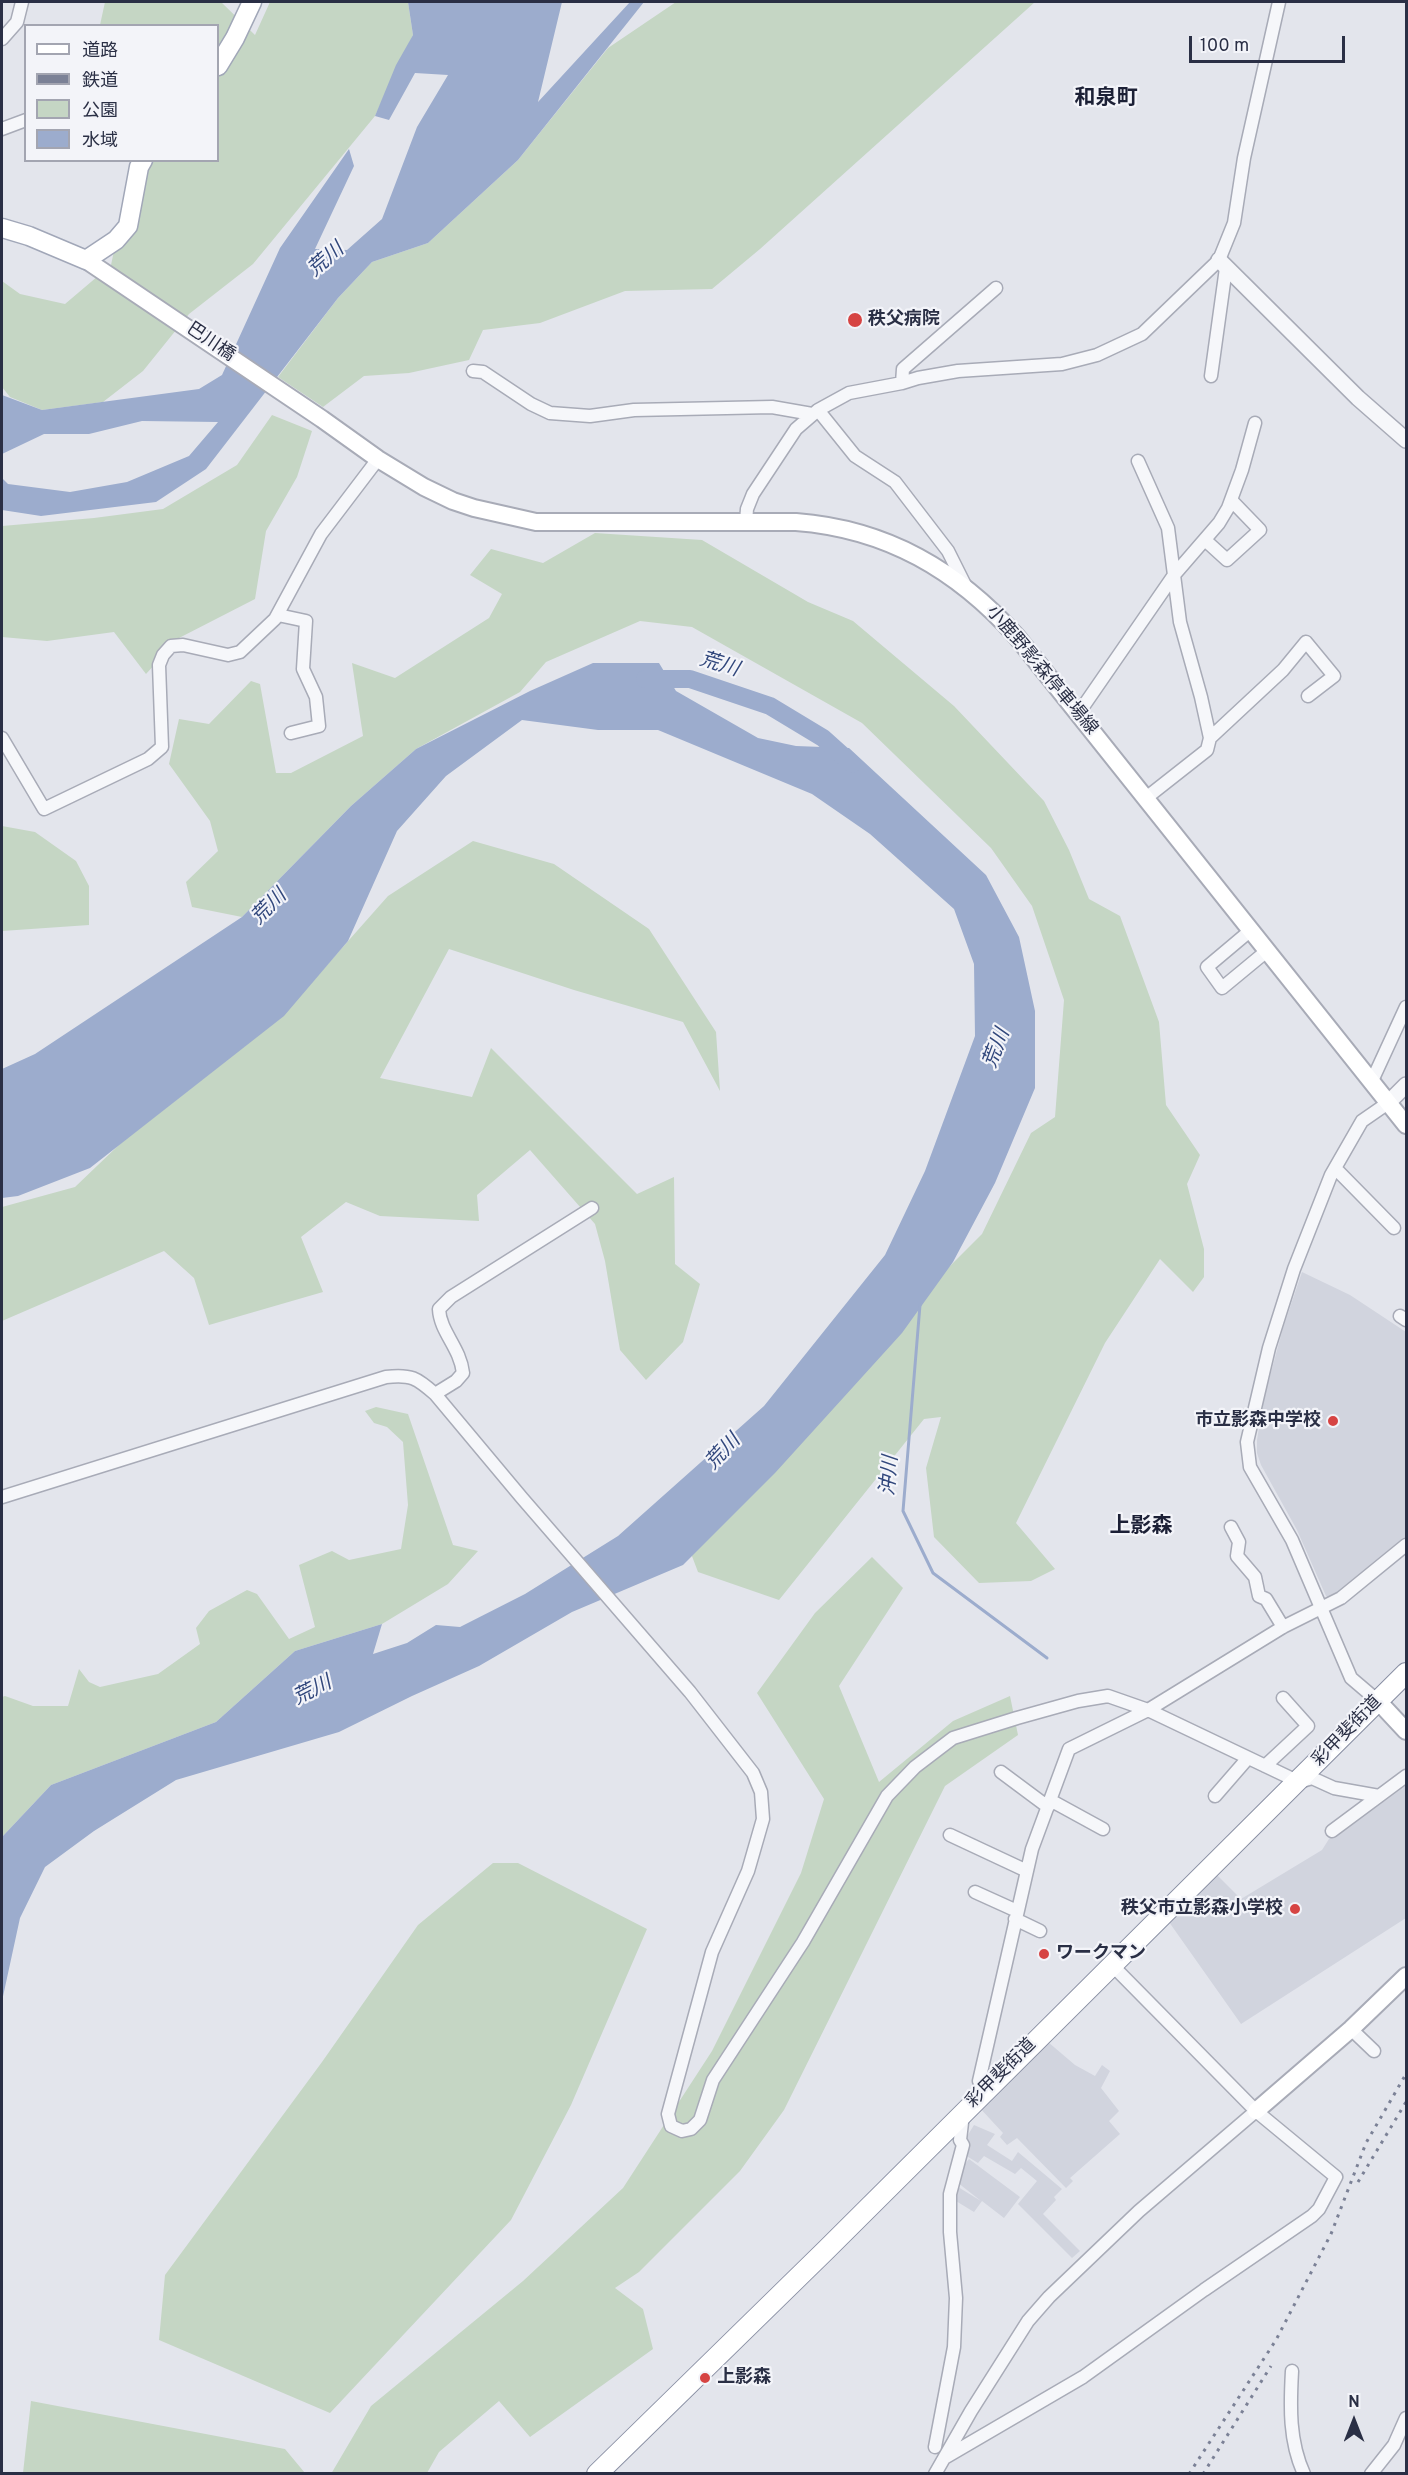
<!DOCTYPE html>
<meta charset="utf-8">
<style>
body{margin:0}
#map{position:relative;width:1408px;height:2475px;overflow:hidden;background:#e3e5ec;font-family:Overpass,"Noto Sans JP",sans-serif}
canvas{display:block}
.frame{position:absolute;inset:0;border:3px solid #2a2f45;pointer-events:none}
.legend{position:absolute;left:24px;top:24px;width:195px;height:138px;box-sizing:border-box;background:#f3f4f9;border:2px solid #a3a5b1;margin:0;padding:8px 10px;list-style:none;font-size:18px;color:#2a2f45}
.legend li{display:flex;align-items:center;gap:12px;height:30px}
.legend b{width:30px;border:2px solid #a3a5b1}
.north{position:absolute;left:1324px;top:2391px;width:60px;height:60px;-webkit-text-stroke:4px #f3f4f9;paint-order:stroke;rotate:0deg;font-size:16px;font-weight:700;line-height:24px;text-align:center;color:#2a2f45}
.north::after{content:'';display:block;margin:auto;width:21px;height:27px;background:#2a2f45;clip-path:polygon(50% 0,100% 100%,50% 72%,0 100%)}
.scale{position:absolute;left:1189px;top:36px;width:156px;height:27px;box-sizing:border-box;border:3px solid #2a2f45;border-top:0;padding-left:8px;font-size:18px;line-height:21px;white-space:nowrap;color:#2a2f45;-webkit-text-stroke:4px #f3f4f9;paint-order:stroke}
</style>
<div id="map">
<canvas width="1408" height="2475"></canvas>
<div class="frame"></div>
<ul class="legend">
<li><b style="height:8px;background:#fff"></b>道路</li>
<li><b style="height:8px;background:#7b8196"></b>鉄道</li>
<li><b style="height:16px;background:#c5d6c4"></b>公園</li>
<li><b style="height:16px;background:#9caccd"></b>水域</li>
</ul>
<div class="north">N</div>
<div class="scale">100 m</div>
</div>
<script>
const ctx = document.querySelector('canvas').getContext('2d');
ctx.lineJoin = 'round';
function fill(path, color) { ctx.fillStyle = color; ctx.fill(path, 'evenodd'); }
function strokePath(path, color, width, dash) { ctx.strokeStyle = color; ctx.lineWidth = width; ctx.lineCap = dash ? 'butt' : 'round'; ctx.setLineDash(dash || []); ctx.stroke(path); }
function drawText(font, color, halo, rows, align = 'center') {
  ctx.font = font + ' Overpass,"Noto Sans JP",sans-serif'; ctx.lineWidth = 4.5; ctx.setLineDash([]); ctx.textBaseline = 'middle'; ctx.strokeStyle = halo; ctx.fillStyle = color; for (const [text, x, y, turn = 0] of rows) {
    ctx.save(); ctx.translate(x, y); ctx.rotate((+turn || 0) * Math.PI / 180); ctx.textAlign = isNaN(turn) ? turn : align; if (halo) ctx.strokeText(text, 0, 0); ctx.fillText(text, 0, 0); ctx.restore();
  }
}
fill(new Path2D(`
 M1302,1272L1350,1295L1406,1332V1539L1349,1590L1331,1599L1326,1596L1297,1530L1261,1465L1257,1453V1440L1263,1402L1283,1328Z
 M1406,1779V1918L1241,2024L1169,1922L1217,1875L1241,1899L1322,1850L1334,1831Z
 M1048,2042L1075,2065L1095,2076L1102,2065L1110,2071L1101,2088L1119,2111L1109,2121L1120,2134L1070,2178L1073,2181L1066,2188L1017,2138L1007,2145L1000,2137L1003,2133L978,2106Z
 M974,2125L995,2134L987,2145L1012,2161L1018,2152L1062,2189L1054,2197L1056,2200L1043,2214L1080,2251L1072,2258L1018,2204L1037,2181L1021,2168L1015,2174L984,2156L978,2163L965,2155L970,2147L963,2143Z
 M969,2159L1020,2197L1004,2218L982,2201L974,2212L951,2198L958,2187L981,2201L953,2179Z`), '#d1d4de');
fill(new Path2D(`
 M105,2H221L255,35L270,2H408L413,35L375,116L253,264L189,314L143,371L103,402L42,410L10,397L2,387V281L20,294L65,304L111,265L133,161L218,160V26L100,25Z
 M676,2H1035L760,249L712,289L625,291L540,323L483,330L469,360L409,373L364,376L323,407L278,377L338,298L372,262L428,243L518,160L608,48Z
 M272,415L312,431L297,477L266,531L255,599L179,638L146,674L114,632L47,641L2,637V526L94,518L163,509L237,465Z
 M595,533L702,540L808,602L853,621L954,706L1044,801L1069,850L1089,899L1120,916L1159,1022L1166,1105L1200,1155L1187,1184L1204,1249V1277L1193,1292L1160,1259L1105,1343L1016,1523L1055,1569L1031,1581L979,1583L934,1537L926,1468L941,1417L924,1419L779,1600L698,1572L687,1543L838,1378L982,1234L1031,1133L1055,1117L1064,1000L1032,906L991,848L862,723L692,627L640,621L546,662L520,692L416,749L351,806L242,917L192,907L186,882L218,851L210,821L169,764L179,719L209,724L251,681L260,684L276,773H291L363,736L352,663L395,678L489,618L502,594L470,575L491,549L543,563Z
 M2,826L35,832L76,861L89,886V925L2,931Z
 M473,841L554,864L649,929L716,1032L720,1091L683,1022L574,990L449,949L380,1078L472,1097L491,1048L637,1194L674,1177L675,1264L700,1284L683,1342L646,1380L620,1350L605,1261L595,1224L530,1150L477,1195L479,1221L380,1216L346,1202L301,1237L323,1292L209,1325L194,1278L164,1251L2,1321V1207L75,1187L122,1142L280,1018L388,896Z
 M376,1407L408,1414L453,1545L478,1551L448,1584L382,1624L295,1651L216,1722L51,1785L2,1837V1697L5,1696L33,1706H68L79,1669L89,1682L100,1687L158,1674L200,1644L196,1628L209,1611L247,1590L257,1594L289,1639L315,1627L299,1565L332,1551L349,1560L401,1549L408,1505L403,1442L387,1427L374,1423L365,1411Z
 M872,1557L903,1588L839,1686L879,1782L953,1721L1010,1696L1018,1735L945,1786L784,2110L740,2171L639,2272L615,2288L643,2309L653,2349L530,2437L499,2401L439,2452L427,2473L331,2474L371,2406L523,2281L623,2188L712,2051L801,1873L824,1799L757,1693L815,1613Z
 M493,1863H518L647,1929L571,2105L511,2220L330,2413L159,2340L165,2275L322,2062L418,1925Z
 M31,2401L285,2449L305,2473H23Z`), '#c5d6c4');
fill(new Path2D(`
 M408,2H562L538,102L630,2H644L518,160L428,243L372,262L338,298L206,469L156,502L41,516L2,510V478L8,484L70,492L127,482L189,456L218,422L142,421L89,434H44L2,454V395L42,410L199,389L222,375L280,248L349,149L354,166L315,249L347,250L382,219L417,127L448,75L415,73L389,120L375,116L396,65L413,35Z
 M593,663H659L676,691L758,738L796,746L849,748L986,875L1019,937L1035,1011V1088L995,1183L953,1262L902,1333L775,1473L683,1565L572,1612L479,1666L412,1696L339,1732L176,1780L94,1831L45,1867L20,1918L2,2001V1837L51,1785L216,1722L295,1651L382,1624L373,1654L407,1643L436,1625L460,1627L525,1594L618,1536L764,1406L885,1255L925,1171L975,1036L974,964L954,909L870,834L812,794L658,730H598L522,720L446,776L397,831L348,941L284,1016L90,1168L18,1196L2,1198V1069L35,1054L242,917L351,806L416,749L530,691Z`), '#9caccd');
strokePath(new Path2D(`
 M920,1305L903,1511L933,1573L1047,1658`), '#9caccd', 3);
strokePath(new Path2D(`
 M645,679H690L770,706L823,738L852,764`), '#9caccd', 18);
const minor = new Path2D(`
 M2,39L17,22L22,2
 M2,129L26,120
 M473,371L483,372L531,404L550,413L590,416L634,410L772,407L812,414
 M1211,376L1226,268
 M902,383L903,369L996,288
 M818,410L855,456L895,482L948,551L966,587
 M1138,461L1168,528L1180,622L1201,697L1210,738L1207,750L1146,798
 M746,522L747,509L753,494L796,429L818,410L849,393L902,383L918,378L958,371L1062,364L1097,355L1142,334L1219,260L1234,223L1244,158L1279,2
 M1205,540L1227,560L1260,530L1231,500
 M278,615L306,621L303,669L316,697L319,726L291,733
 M1078,714L1174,575L1219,523L1228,508L1242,470L1255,423
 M2,738L44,809L148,759L162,747L159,665L163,655L171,646L183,645L228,655L240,652L275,619L321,534L378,459
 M1210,738L1283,670L1306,642L1334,676L1308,696
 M1251,930L1207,967L1222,988L1268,950
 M1371,1083L1406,1007
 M1335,1168L1394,1228
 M1400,1316L1406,1320
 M435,1394L456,1381L463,1373C460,1347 440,1332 439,1309L451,1297L592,1208
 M2,1497L386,1377C411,1374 417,1378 435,1394L522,1498L690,1692L753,1773L761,1792L763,1819L748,1871L712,1952L668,2114L671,2126L682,2131L691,2129L700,2120L713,2080L803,1942L887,1796L915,1767L953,1738L1017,1718L1078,1701L1108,1696L1148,1710L1299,1782L1312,1778L1334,1788L1379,1796
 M1231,1527L1239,1542L1237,1556L1255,1577L1259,1596L1266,1599L1283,1627
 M1378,1701L1351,1678L1292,1540L1250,1467L1247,1442L1269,1348L1294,1269L1331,1175L1362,1121L1388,1103
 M1265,1766L1308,1726L1283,1698
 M1001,1772L1048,1807
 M1215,1796L1248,1758
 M1050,1800L1103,1829
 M1332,1831L1406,1776
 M950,1835L1027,1871
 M975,1892L1017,1911
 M1015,1919L1040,1931
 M1351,2029L1374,2051
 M985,2091L979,2081L1032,1849L1069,1749L1148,1710L1283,1627L1341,1598L1406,1545
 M1292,2371C1290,2407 1289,2441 1304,2474
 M935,2447L954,2347L956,2298L950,2232V2194L963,2145L960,2140L963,2114
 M946,2457L1083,2377L1204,2290L1312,2216L1319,2209L1336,2177L1256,2111L1112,1965
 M935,2474L971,2411L1028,2321L1049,2297L1139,2211L1256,2111
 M1371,2474L1394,2445L1406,2418`);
const tertiary = new Path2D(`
 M1219,260L1358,398L1406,440
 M1388,1103L1406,1085`);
const secondary = new Path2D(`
 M86,260L322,419L378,459L424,487L453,501L474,508L536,522H796C887,529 957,570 1017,637L1406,1125
 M1378,1701L1406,1731
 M1256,2111L1351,2029L1406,1976`);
const primary = new Path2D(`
 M218,66L235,38L252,2
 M2,228L29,236L86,260L116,240L128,226L139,167L143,160`);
const trunk = new Path2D(`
 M597,2474L826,2250L1406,1673`);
strokePath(minor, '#a8abb7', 15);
strokePath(tertiary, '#a8abb7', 18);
strokePath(secondary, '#a8abb7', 20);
strokePath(primary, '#a1a7b8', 21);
strokePath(trunk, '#898fa3', 22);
strokePath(minor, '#f6f7fa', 12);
strokePath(tertiary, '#f6f7fa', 15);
strokePath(secondary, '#fff', 16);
strokePath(primary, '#fff', 18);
strokePath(trunk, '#fff', 20);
strokePath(new Path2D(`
 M1358,2182L1406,2102
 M1189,2474L1276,2340L1331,2234L1366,2143L1406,2074
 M1203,2474L1271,2366`), '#7b8196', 3, [3, 6]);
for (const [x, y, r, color] of [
 [855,320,8,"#d64443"],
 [1333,1421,6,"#d64443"],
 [1295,1909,6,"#d64443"],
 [1044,1954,6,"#d64443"],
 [705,2378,6,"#d64443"]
]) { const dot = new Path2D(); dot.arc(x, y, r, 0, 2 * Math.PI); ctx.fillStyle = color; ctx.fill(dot); strokePath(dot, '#f3f4f9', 2); }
drawText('bold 18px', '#2a2f45', '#f3f4f9', [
 ["秩父病院",868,320],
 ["市立影森中学校",1321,1421,"right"],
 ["秩父市立影森小学校",1283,1909,"right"],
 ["ワークマン",1056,1954],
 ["上影森",717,2378]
], 'left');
drawText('18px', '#2a2f45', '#f3f4f9', [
 ["巴川橋",210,343,34],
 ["小鹿野影森停車場線",1041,671,50],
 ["彩甲斐街道",1348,1732,-46],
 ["彩甲斐街道",1002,2074,-45]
]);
drawText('italic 20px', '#31477c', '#f3f4f9', [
 ["荒川",327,261,-41],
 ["荒川",719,666,17],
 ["荒川",270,908,-45],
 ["荒川",998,1049,-69],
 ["荒川",724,1453,-47],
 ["沖川",891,1476,-85],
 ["荒川",313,1692,-27]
]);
drawText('bold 21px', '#1c2036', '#f3f4f9', [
 ["和泉町",1106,100],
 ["上影森",1141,1528]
]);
</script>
